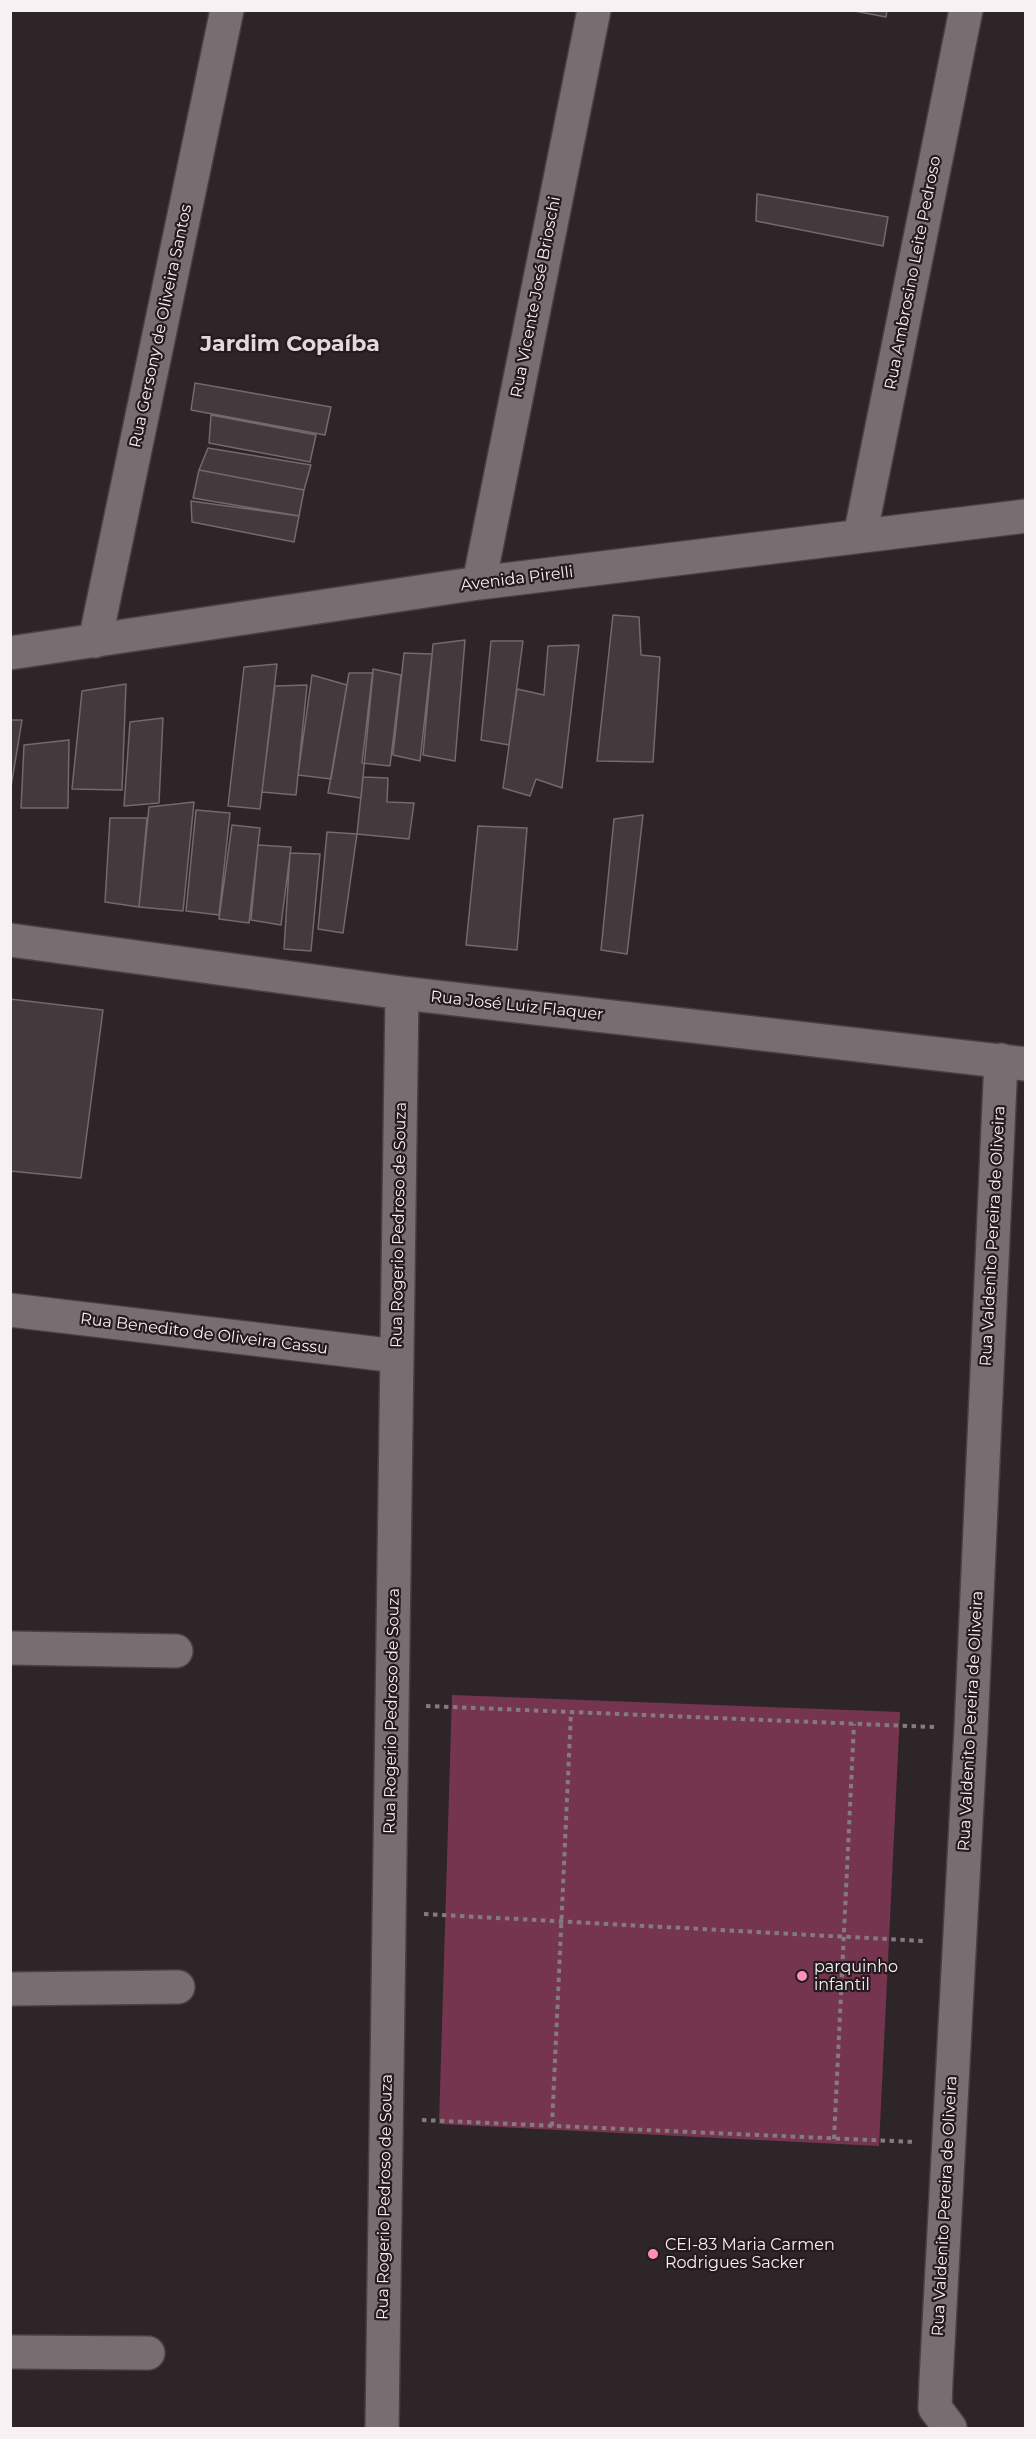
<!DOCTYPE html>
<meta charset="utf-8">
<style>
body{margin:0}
#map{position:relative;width:1036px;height:2439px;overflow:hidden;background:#2e2528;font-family:Montserrat,sans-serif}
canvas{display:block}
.frame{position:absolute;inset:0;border:12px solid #f8f1f3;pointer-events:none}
</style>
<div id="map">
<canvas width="1036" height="2439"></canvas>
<div class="frame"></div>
</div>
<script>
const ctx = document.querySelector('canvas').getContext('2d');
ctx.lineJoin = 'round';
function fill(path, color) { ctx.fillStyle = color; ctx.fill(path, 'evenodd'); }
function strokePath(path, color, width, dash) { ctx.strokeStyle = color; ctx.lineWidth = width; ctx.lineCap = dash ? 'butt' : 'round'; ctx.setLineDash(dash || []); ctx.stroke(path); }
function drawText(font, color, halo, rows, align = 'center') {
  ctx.font = font + ' Montserrat,sans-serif'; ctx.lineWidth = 4.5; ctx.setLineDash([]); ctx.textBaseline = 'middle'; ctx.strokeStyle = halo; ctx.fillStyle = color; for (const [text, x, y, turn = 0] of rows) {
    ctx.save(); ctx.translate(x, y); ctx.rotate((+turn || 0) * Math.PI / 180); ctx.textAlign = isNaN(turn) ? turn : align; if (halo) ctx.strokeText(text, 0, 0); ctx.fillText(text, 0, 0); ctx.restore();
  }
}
fill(new Path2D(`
 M452,1695L900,1712L879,2146L439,2124Z`), '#75354f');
const building = new Path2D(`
 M849,10H887L886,17Z
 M757,194L888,217L883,246L756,221Z
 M195,383L331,407L325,435L191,410Z
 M211,415L316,435L310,462L209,443Z
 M208,448L311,465L304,490L199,470Z
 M199,470L304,490L299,516L193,498Z
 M191,501L299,516L294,542L192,522Z
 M613,615L639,617L641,655L660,657L653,762L597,761Z
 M465,640L455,761L423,755L433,644Z
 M491,641H523L509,745L481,740Z
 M579,645L562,788L536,779L530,796L503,788L517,689L544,695L548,646Z
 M404,653L432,654L420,761L393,755Z
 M277,664L260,809L228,806L244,667Z
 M373,669L401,675L390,766L362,763Z
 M349,673H373L361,798L328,793Z
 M312,675L347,685L331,779L298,775Z
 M126,684L122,790L72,789L82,691Z
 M307,685L296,795L262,792L275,686Z
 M163,718L159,803L124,806L130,722Z
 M10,720H22L11,787H10Z
 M69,740L68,808H21L24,745Z
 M363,777L388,778L387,802L414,803L409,839L357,834Z
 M194,802L183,911L139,907L149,807Z
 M196,810L230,813L219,915L186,911Z
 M643,815L627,954L601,950L614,819Z
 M110,818H147L139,907L105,902Z
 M232,825L260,828L249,923L219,919Z
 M478,826L527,828L517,950L466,945Z
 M327,832L357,834L343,933L318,929Z
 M258,845L291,847L281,925L251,920Z
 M290,853L320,854L311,951L284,949Z
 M10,999L103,1010L81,1178L10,1171Z`);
fill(building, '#433a3d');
strokePath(building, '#74696c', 1.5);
const street = new Path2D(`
 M860,536L966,10
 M479,583L594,10
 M95,641L227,10
 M10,653L479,583L1026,516
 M10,940L402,993L1026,1064
 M10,1310L397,1356
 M10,1648L176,1651
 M10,1989L178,1987
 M10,2352L148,2353
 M382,2428L402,993
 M950,2428L935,2408L936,2381L971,1729L1001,1060`);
strokePath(street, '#484043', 36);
strokePath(new Path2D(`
 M426,1706L934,1727
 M424,1914L923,1941
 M422,2120L915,2142
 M552,2126L571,1712
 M834,2139L854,1724`), '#837b7d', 4, [4.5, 4.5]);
strokePath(street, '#786d71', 33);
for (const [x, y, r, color] of [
 [802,1976,6,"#ff8eba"],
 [653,2254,6,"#ff8eba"]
]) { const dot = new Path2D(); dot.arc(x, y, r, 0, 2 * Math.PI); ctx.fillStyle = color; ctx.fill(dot); strokePath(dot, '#241b1e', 2); }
drawText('16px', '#f8f1f3', '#241b1e', [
 ["Rua Ambrosino Leite Pedroso",913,273,-79],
 ["Rua Vicente José Brioschi",536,297,-79],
 ["Rua Gersony de Oliveira Santos",161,326,-78],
 ["Avenida Pirelli",517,579,-7],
 ["Rua José Luiz Flaquer",517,1006,6],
 ["Rua Rogerio Pedroso de Souza",399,1225,-89],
 ["Rua Valdenito Pereira de Oliveira",993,1236,-87],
 ["Rua Benedito de Oliveira Cassu",204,1334,7],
 ["Rua Rogerio Pedroso de Souza",392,1711,-89],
 ["Rua Valdenito Pereira de Oliveira",971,1721,-87],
 ["Rua Rogerio Pedroso de Souza",385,2197,-89],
 ["Rua Valdenito Pereira de Oliveira",945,2206,-87]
]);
drawText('16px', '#f8f1f3', '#241b1e', [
 ["parquinho",814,1967],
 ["infantil",814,1985],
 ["CEI-83 Maria Carmen",665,2245],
 ["Rodrigues Sacker",665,2263]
], 'left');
drawText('bold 22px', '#e4d8dc', '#241b1e', [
 ["Jardim Copaíba",290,345]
]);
</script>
